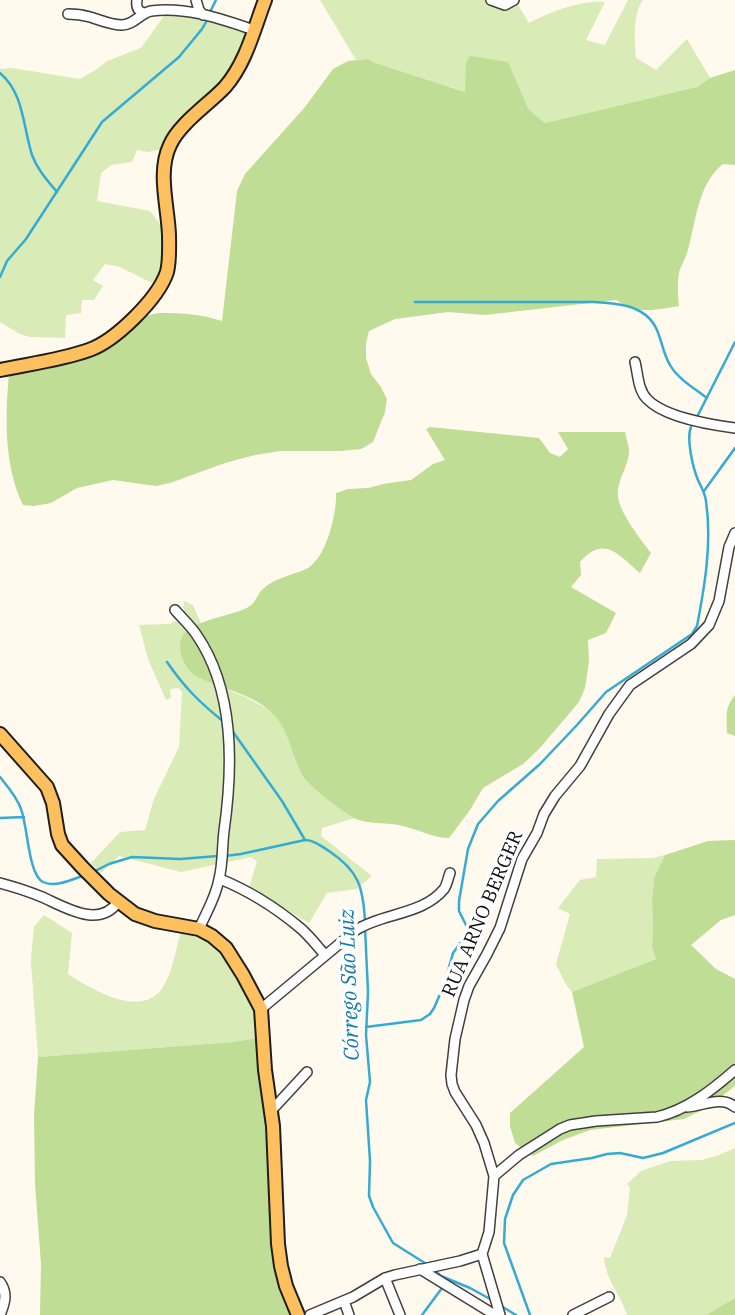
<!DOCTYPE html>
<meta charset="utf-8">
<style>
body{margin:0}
canvas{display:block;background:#fff9ee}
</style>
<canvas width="735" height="1315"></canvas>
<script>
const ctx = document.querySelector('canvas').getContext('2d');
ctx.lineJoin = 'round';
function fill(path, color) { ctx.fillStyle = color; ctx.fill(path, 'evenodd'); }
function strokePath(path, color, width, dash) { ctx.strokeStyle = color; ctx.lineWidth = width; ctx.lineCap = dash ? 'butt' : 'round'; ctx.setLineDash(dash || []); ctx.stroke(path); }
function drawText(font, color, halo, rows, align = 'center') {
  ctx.font = font + ' "IBM Plex Serif",serif'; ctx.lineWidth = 7; ctx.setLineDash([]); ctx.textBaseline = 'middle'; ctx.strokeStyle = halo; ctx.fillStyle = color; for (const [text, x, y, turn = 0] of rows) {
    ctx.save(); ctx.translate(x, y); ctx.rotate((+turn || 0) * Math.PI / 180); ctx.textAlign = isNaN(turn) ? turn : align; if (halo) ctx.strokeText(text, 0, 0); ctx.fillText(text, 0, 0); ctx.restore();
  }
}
fill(new Path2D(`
 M320,0H515L529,23C551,12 580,0 605,2L586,40L605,45L628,0H643C632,15 635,40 636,58L656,70L687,39L710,78L697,87L545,123L529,110L508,62L466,63V92L373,62L368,59L356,60Z
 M166,13L201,16L247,30L243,45L230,73L163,149L147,152L137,150L132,162L111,165L101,173L97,201L150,211L163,228L164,260L160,274L152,283L120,267L105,264L93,280L103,286L94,300H82L81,313L66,315L65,338L30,337L20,334L0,322V69L12,68L80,79L97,69L107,61L141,48Z
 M184,601L193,605L201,624L189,629L194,675C222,687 250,697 275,714L343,811L354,818L322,828L321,836L372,876L356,889L327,893L309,923L249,888L257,861L251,857L181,872L119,856L101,873L91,863L120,832L145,830L154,799L179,747L182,692L179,688L170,689L171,698L166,700L148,659L139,625L169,624L183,618Z
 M665,855L654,878L652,901L653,930L652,947L656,959L572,992L565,983L556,964L570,914L558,908L580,880L596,877L597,859L653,858Z
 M44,915L72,933L68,974C91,989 139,1018 161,990C173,974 177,943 183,923L220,944L255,1006L258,1038L233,1042L38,1057L31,963L32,946L34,927Z
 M735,1148V1298L706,1315H627C621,1295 605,1279 604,1257L610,1258L627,1215L630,1187L627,1184L628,1183L641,1171L670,1161L702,1160L719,1155Z`), '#d9ebb6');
fill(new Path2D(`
 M470,56L508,62L529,110L545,123L697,87L710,78L735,70V165L723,164C697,184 696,224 687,253C685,260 680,267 679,273C677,284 678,296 679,306C652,310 641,315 616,300L485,315L448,312L395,319L369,331L366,343V358L371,374L381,387L387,399L385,412L373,442L361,449L340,451H280L255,455L225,463L170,483L156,486L113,480L77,488L51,503L34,506L23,505C4,466 5,416 9,374L100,350L138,317C146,318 152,313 160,313C182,313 201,314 222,321L237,191L245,174L305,107L333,69L348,61L368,59L373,62L465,92L466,63Z
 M430,427L539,438L550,453L560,457L568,449L558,432H625C626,438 628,443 629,449C630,465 616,480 618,497C620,513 641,540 651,553L640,573C619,555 604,534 580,562L581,575L571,587L616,613L606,633L588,640L589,661L585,688L579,702L539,749L523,764L483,788L470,810L449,838C434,838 419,830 403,826C388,822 371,825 356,819C346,815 308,785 303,776C292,757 289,729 273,714C258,698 232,691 212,683C206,680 198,678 193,674C184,666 178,652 181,640C187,619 234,617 250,606C256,602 258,593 263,589C274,578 293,575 306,569C326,560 337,513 336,493L348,489L368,488L383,484L411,480L433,464L445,460L426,429Z
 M735,695V736L727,733C727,715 724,709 735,695Z
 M735,840V915L721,920L691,945L716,969L735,979V1086L708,1107L684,1119L590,1130L563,1140L533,1156L515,1143L510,1126V1113L584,1047L572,992L656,959L652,947L653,930L652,901L654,878L665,855L708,841Z
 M258,1038L266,1108L276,1255L299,1315H40L41,1264L35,1184L34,1115L38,1057L233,1042Z
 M735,1298V1315H706Z`), '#bfdd94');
strokePath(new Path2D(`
 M211,10L216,0
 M0,73C24,93 23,127 32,155C37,169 47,180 57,192
 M0,277L7,261L26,239L102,122L179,57L202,29L206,22
 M415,302H593C615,303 644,304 656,328C662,340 663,354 670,365C678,379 694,388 707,398
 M698,415L735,342
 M704,491L735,448
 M167,662C185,688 199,702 224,722
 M231,729L282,801L305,840
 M0,777C8,787 17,797 21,809C28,827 28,874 43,882C55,888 73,879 85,875
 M0,818L24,817
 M225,856L241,854L305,840C314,840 321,846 329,851C359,871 363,887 365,921
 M91,873L109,864L132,857L180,859L218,856
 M365,928L368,992L366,1035L370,1082L366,1100L370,1161L369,1196L373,1207L393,1243L428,1265
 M366,1027L421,1020L430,1014L434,1008L444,985L453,953L467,934V927L459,911V901L468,849L478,824L498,801L540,764L577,725L606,692L692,634L697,626C705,585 712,542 706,501C705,493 701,487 698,480C693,468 686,439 691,427
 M433,1269L441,1276L470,1288L492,1300
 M501,1306L516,1315
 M422,1315L442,1288
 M530,1315L504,1243L505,1219L513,1195L523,1180L551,1164L592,1158L607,1154L620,1153L643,1158L663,1153L735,1123`), '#34abd3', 2.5);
const minor = new Path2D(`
 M137,0C136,7 137,11 144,13
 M196,0L199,10L203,15
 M491,0L505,5L514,0
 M68,14C75,14 83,15 90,17C100,20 111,25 122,25C134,25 140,13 151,11C186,6 221,19 254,30
 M635,362C638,374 638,390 647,399C664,417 711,425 735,428
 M175,610C182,618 190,625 196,634C235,690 233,767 224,831C222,847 223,864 219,879C216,897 206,913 199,929
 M220,879C247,890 276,908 299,927C309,935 317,946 325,955
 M0,883C15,887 28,891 42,897C65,907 99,929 118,902
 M261,1009L356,930C382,913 423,915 444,889C447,885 448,878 450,873
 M687,1107C703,1106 721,1095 735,1107
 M271,1111L307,1072
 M494,1176L519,1155L560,1129L570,1125L596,1121L657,1117C687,1110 712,1090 735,1070
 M482,1254L500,1315
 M420,1269L495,1315
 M385,1278L400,1315
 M0,1282C8,1293 5,1303 0,1315
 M344,1301L349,1315
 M310,1315L353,1297L385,1278L395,1275L460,1261L482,1254L489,1232L494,1176L484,1143L476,1125L455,1092L452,1084L451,1075L455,1039L464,1000L469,986L487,954L500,928L522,859L537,833L544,814L555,796L580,766L609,714L630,685L691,644L709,625L719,601L729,547L735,533
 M573,1315L609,1297`);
const major = new Path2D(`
 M0,370C29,364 61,360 89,350C115,341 158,299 167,272C170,260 169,247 169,235C168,206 157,172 170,145C179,124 209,104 225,87C246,63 254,29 265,0
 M0,734L47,787L53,803L58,834L62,845L83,868L109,894L135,914L155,921L199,929L212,936L226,948L243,975L261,1009L265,1070L273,1126L278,1244L281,1266L286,1286L298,1315`);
strokePath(minor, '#404040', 12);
strokePath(major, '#1e1e1e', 16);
strokePath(minor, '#fff', 9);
strokePath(major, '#fec05f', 12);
drawText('19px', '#0d0d0d', '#fff', [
 ["RUA ARNO BERGER",483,914,-67]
]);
drawText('italic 21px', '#117aa5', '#fff', [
 ["Córrego São Luiz",350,985,-92]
]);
</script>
